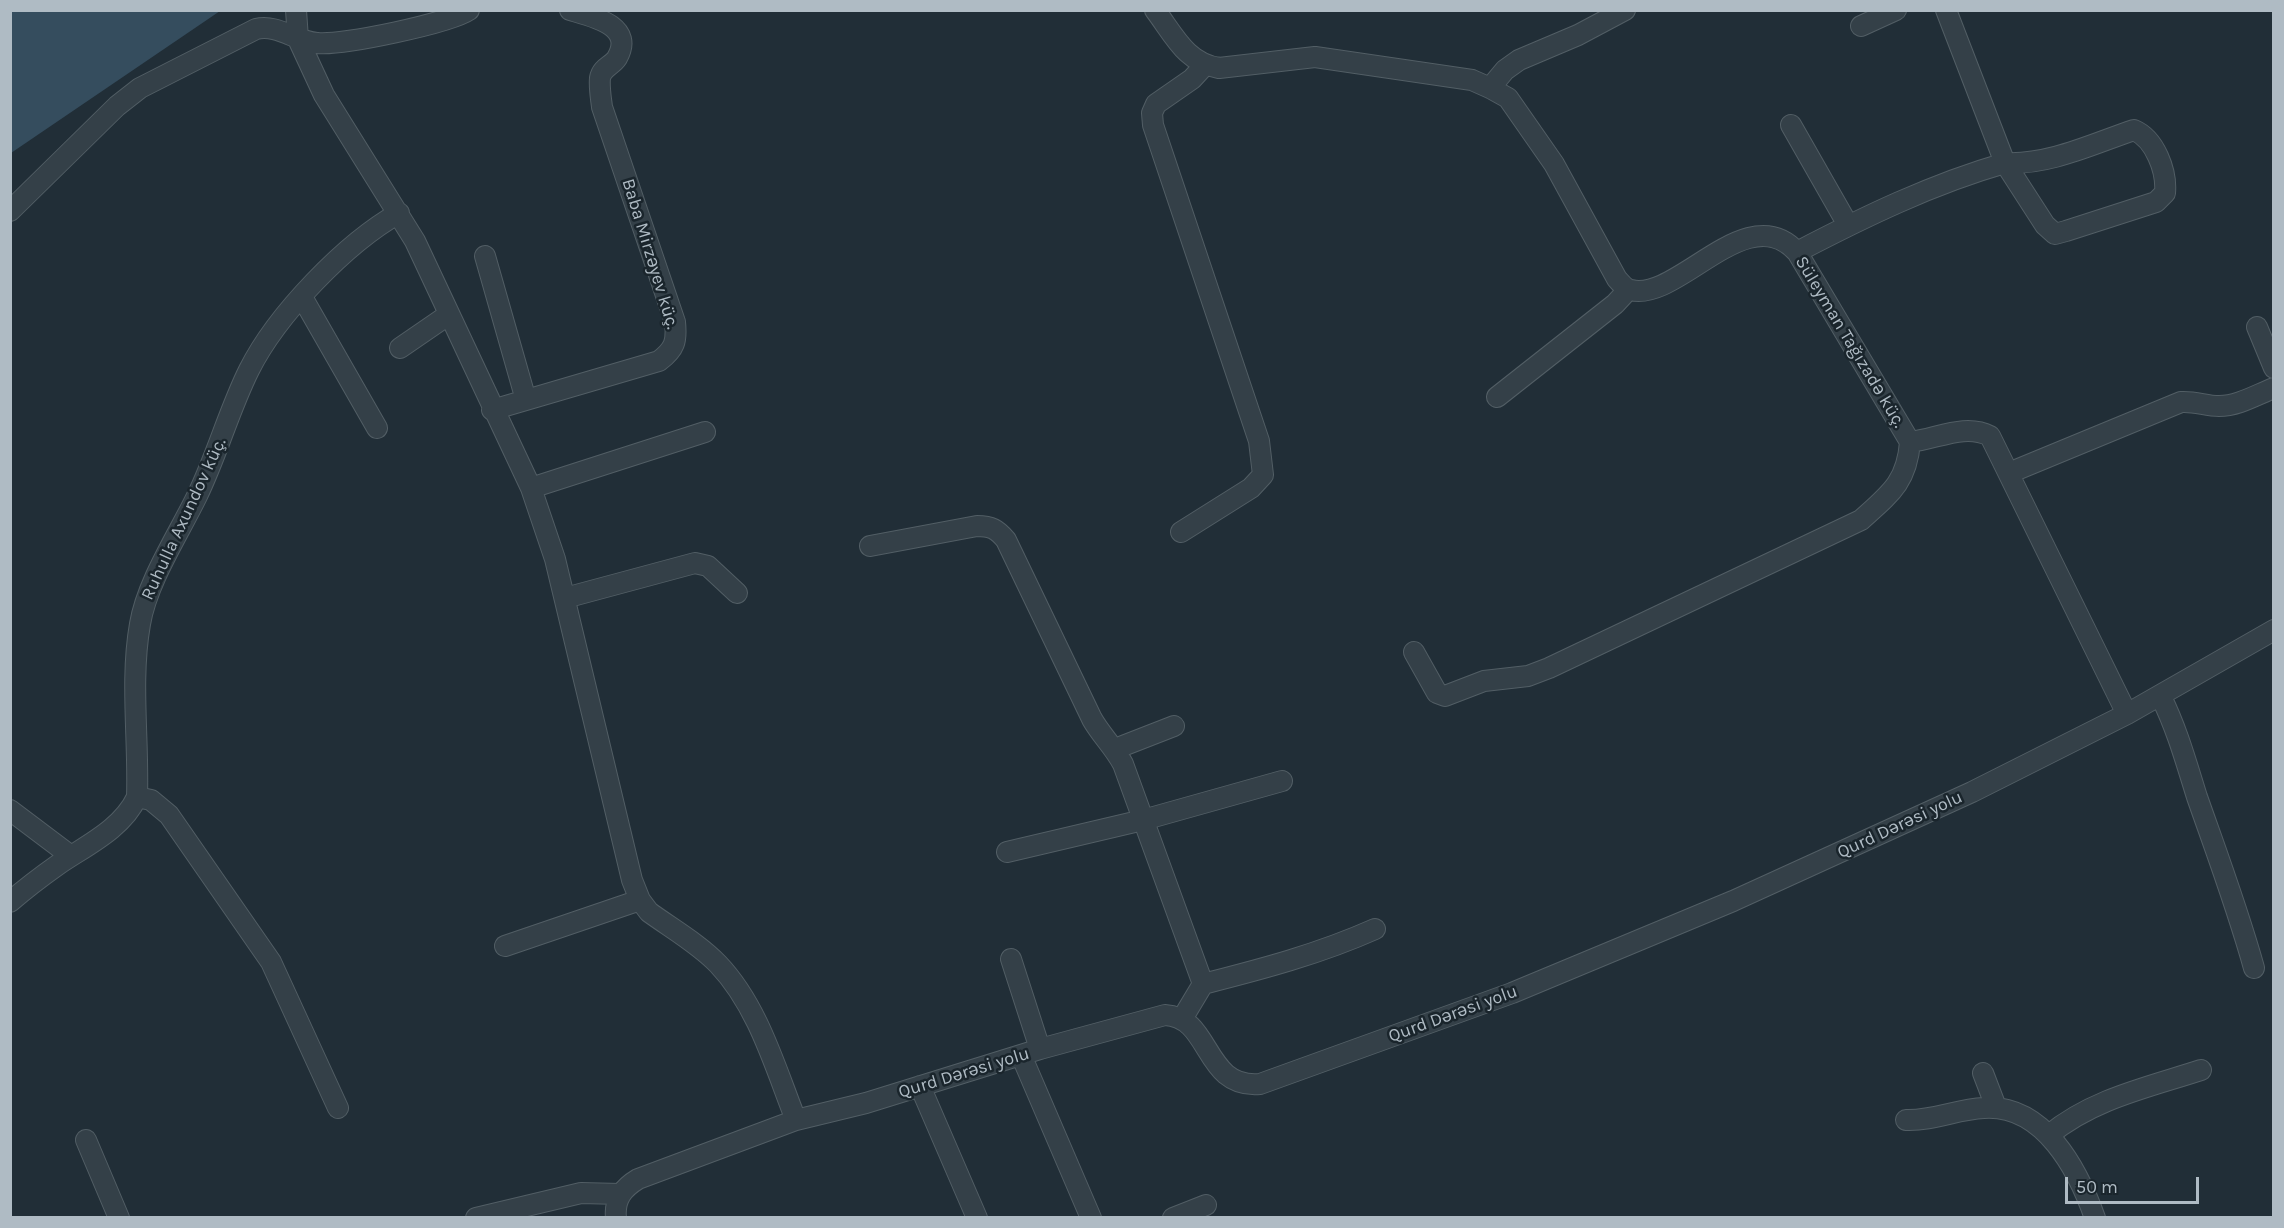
<!DOCTYPE html>
<meta charset="utf-8">
<style>
body{margin:0}
#map{position:relative;width:2284px;height:1228px;overflow:hidden;background:#212e37;font-family:Karla,sans-serif}
canvas{display:block}
.frame{position:absolute;inset:0;border:12px solid #afbbc4;pointer-events:none}
.scale{position:absolute;left:2065px;top:1177px;width:134px;height:27px;box-sizing:border-box;border:3px solid #afbbc4;border-top:0;padding-left:8px;font-size:18px;line-height:21px;white-space:nowrap;color:#afbbc4;-webkit-text-stroke:4px #1a252c;paint-order:stroke}
</style>
<div id="map">
<canvas width="2284" height="1228"></canvas>
<div class="frame"></div>
<div class="scale">50 m</div>
</div>
<script>
const ctx = document.querySelector('canvas').getContext('2d');
ctx.lineJoin = 'round';
function fill(path, color) { ctx.fillStyle = color; ctx.fill(path, 'evenodd'); }
function strokePath(path, color, width, dash) { ctx.strokeStyle = color; ctx.lineWidth = width; ctx.lineCap = dash ? 'butt' : 'round'; ctx.setLineDash(dash || []); ctx.stroke(path); }
function drawText(font, color, halo, rows, align = 'center') {
  ctx.font = font + ' Karla,sans-serif'; ctx.lineWidth = 5; ctx.setLineDash([]); ctx.textBaseline = 'middle'; ctx.strokeStyle = halo; ctx.fillStyle = color; for (const [text, x, y, turn = 0] of rows) {
    ctx.save(); ctx.translate(x, y); ctx.rotate((+turn || 0) * Math.PI / 180); ctx.textAlign = isNaN(turn) ? turn : align; if (halo) ctx.strokeText(text, 0, 0); ctx.fillText(text, 0, 0); ctx.restore();
  }
}
fill(new Path2D(`
 M11,10H220V11L11,153Z`), '#354d5e');
const street = new Path2D(`
 M296,10L298,39L324,95L415,241L531,488L555,559L632,880L640,900L649,912C671,928 699,944 718,964C758,1006 775,1067 796,1120
 M1155,10C1174,35 1186,63 1219,68L1315,57L1472,80L1490,88L1508,98L1554,164L1617,279C1621,283 1625,289 1631,290C1678,302 1747,197 1797,252L1910,442C1937,439 1965,423 1990,436L2127,714
 M1861,26L1896,10
 M1490,88L1505,70L1519,60L1578,35L1625,10
 M1791,125L1848,225
 M2134,130C2155,139 2167,171 2165,193L2156,202L2066,231L2055,234L2045,225L2005,163C2050,165 2092,144 2134,130Z
 M10,211L117,106L140,88L256,29C278,24 295,41 317,43C341,46 450,23 469,10
 M1797,252C1864,217 1932,184 2005,163L1946,10
 M485,256L526,400
 M302,297L377,428
 M2257,327L2274,368
 M400,348L448,315
 M1497,397L1615,304L1628,290
 M492,410L659,361C675,349 677,341 675,322L602,107C601,98 599,88 600,78C602,67 612,66 617,58C636,25 590,16 570,10
 M2009,473L2181,402C2195,401 2206,406 2219,406C2238,406 2256,395 2274,388
 M531,488L705,432
 M1181,532L1251,488L1263,475L1259,441L1153,125L1152,113L1156,104L1192,79L1204,66
 M870,546L977,526C991,526 997,529 1006,540L1092,719C1101,735 1114,747 1123,764L1203,984L1182,1019
 M565,598L695,563L708,566L737,593
 M1414,652L1437,693L1445,696L1484,681L1528,676L1549,668L1861,520C1890,494 1907,482 1910,442
 M2161,697C2177,729 2186,762 2197,797C2217,854 2238,910 2254,968
 M1115,749L1174,726
 M137,797L151,800L169,815L271,962L338,1108
 M10,810L71,856
 M1007,852L1143,820L1282,781
 M10,902C26,888 42,876 59,864C87,845 122,829 137,797C139,740 130,681 140,624C147,582 178,535 197,496C217,455 229,410 249,370C277,314 346,243 399,213
 M505,946L640,900
 M1011,959L1040,1049
 M1203,984C1262,969 1319,954 1375,929
 M1021,1055L1091,1218
 M1983,1073L1996,1107
 M920,1086L977,1218
 M1906,1120C1934,1121 1957,1109 1984,1108C2044,1104 2078,1170 2095,1218
 M2049,1135C2092,1099 2149,1087 2201,1070
 M86,1140L119,1218
 M476,1218L581,1193L620,1194
 M616,1218C614,1199 623,1188 638,1179L796,1120L866,1103L1040,1049L1165,1015C1212,1017 1203,1089 1260,1084L1512,993L1733,901L1972,792L2127,714L2274,630
 M1173,1218L1206,1205`);
strokePath(street, '#525e65', 22);
strokePath(street, '#344048', 20);
drawText('18px', '#afbbc4', '#1a252c', [
 ["Baba Mirzəyev küç.",650,254,73],
 ["Süleyman Tağızadə küç.",1850,342,59],
 ["Ruhulla Axundov küç.",184,519,-65],
 ["Qurd Dərəsi yolu",1900,825,-25],
 ["Qurd Dərəsi yolu",1453,1014,-20],
 ["Qurd Dərəsi yolu",964,1073,-17]
]);
</script>
